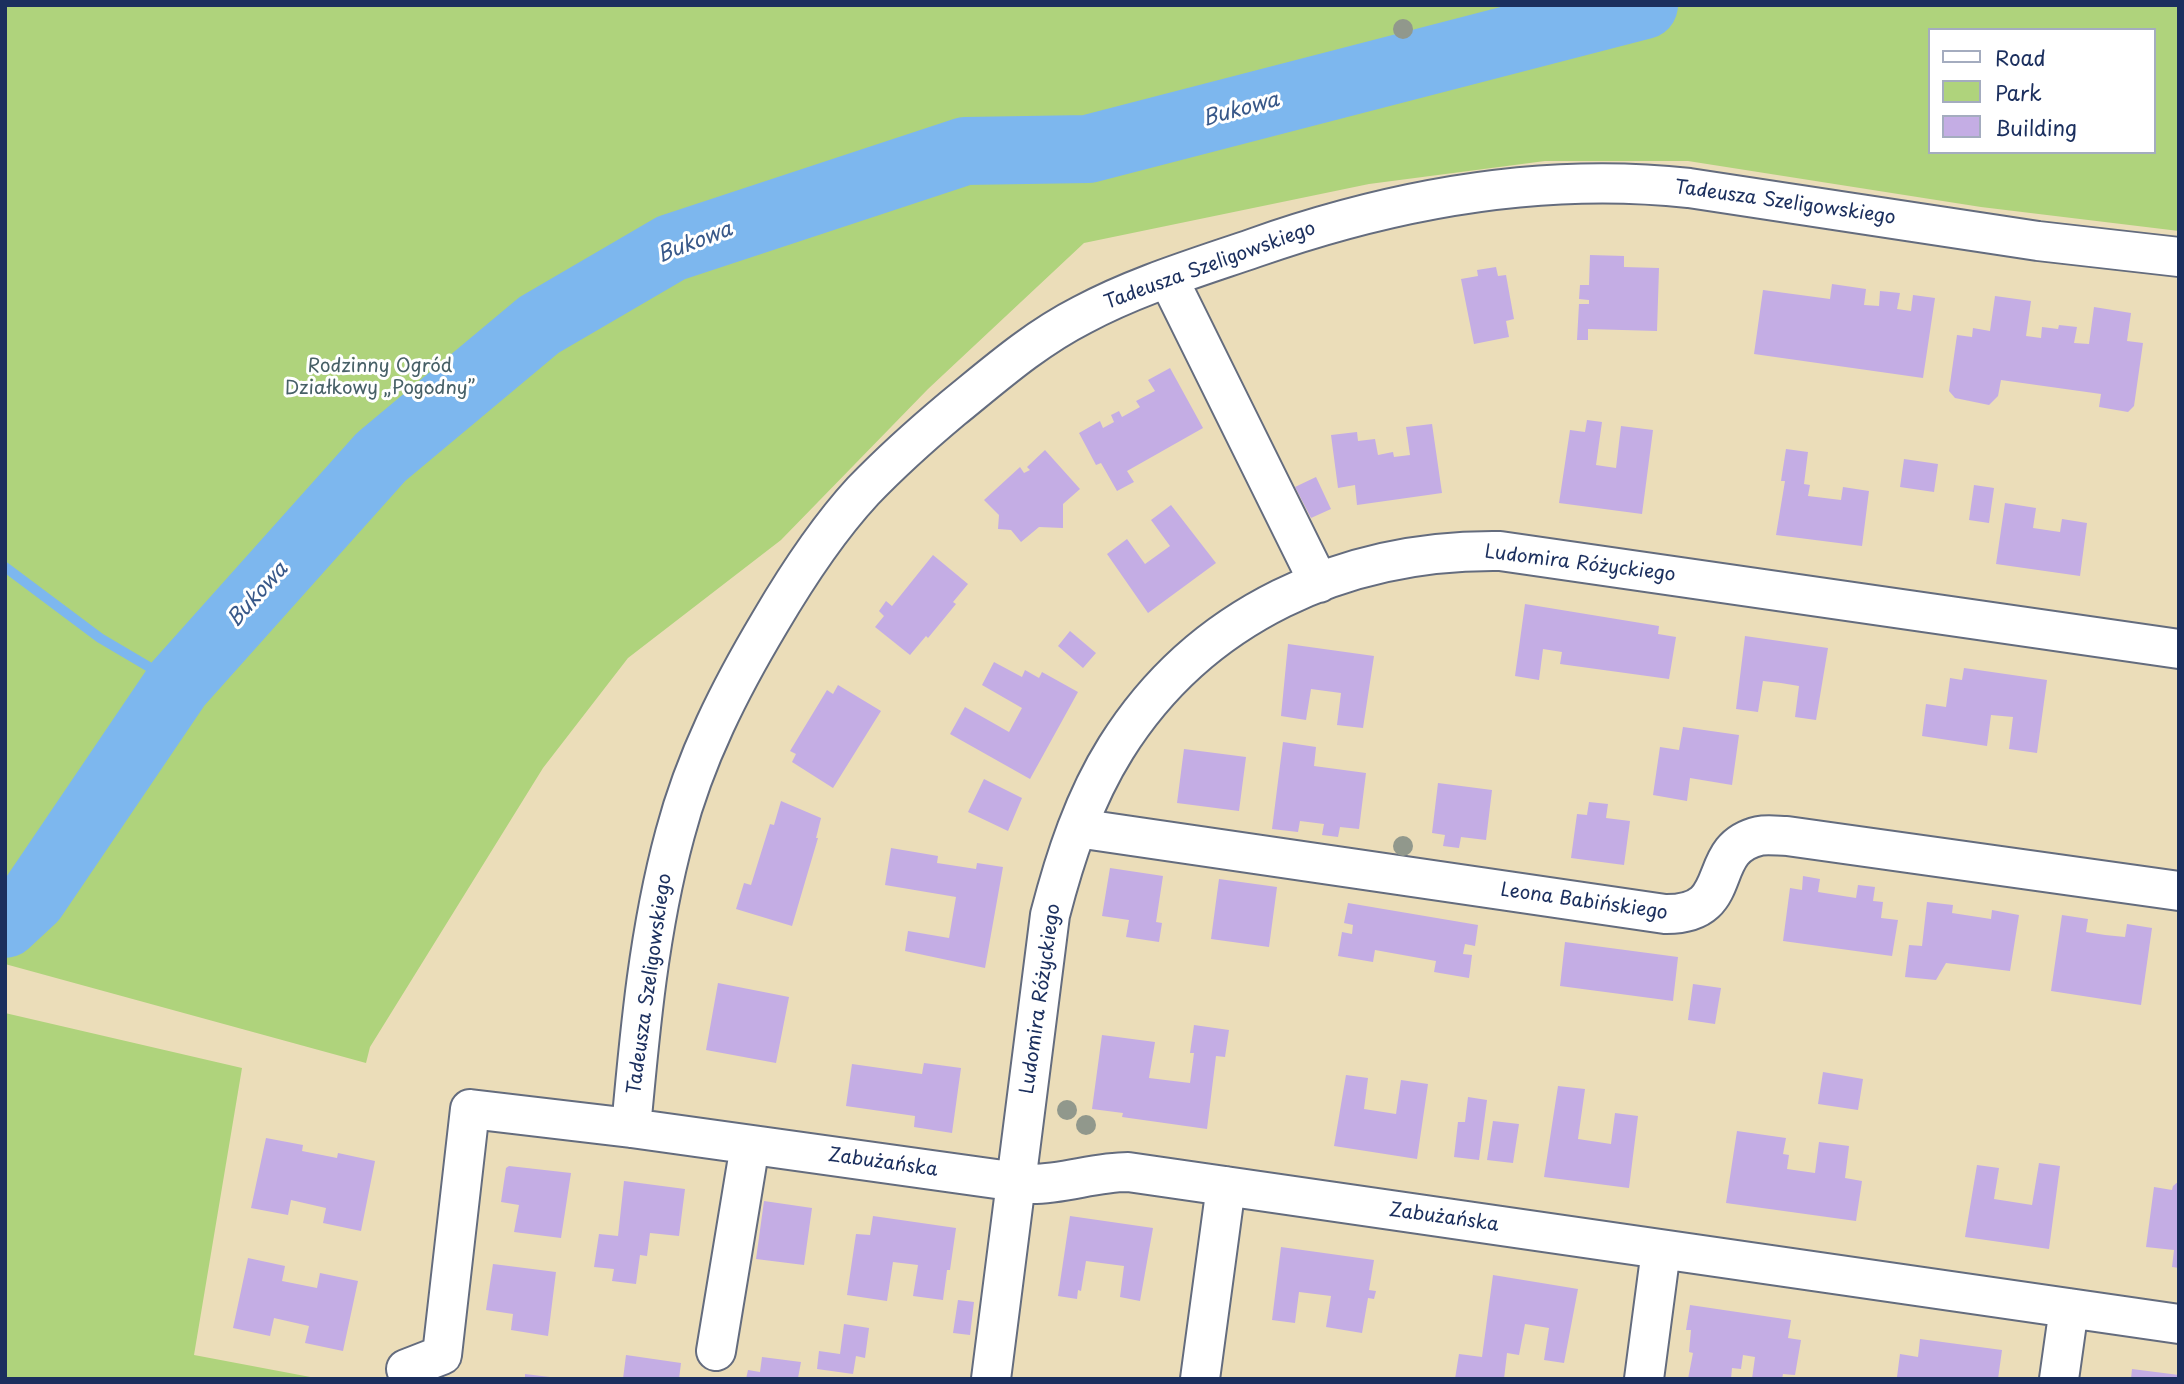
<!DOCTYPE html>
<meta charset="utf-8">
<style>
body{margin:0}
#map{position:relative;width:2184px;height:1384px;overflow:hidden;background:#ebddb9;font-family:"Playpen Sans",sans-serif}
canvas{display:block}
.frame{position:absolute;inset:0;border:7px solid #1b2f5e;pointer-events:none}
.legend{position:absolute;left:1928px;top:28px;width:228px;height:126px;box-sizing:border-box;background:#fff;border:2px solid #a4acbf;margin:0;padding:9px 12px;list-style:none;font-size:21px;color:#1b2f5e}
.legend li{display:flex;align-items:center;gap:14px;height:35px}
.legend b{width:35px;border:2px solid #a4acbf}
</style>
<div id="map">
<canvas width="2184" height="1384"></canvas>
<div class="frame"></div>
<ul class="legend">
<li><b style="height:9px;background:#fff"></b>Road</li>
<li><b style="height:19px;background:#afd37c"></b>Park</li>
<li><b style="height:19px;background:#c4ade4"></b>Building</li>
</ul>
</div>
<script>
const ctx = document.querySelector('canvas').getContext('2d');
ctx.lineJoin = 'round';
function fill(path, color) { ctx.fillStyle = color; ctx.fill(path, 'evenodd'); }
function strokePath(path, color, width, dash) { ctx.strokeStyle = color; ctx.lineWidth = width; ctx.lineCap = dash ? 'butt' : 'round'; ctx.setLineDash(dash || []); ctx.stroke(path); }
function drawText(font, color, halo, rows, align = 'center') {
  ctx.font = font + ' "Playpen Sans",sans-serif'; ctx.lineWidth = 6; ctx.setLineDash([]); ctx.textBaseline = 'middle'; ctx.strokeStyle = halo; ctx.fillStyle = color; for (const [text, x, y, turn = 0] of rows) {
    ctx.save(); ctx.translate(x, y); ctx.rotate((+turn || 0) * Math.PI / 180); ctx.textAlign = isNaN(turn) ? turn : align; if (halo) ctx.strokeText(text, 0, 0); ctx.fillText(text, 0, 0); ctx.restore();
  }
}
fill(new Path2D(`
 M5,5H2179V231L1981,207L1688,161H1545L1369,184L1084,243L928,389L781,540L628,658L543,768L370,1047L366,1063L5,964ZM1930,30H2154V152H1930Z
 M5,1013L242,1068L194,1355L321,1379H5Z`), '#afd37c');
strokePath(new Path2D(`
 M5,567L100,638L178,684`), '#7db7ee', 10);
strokePath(new Path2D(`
 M5,924L33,898L178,684L381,457L539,325L671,248L965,151L1088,149L1644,5`), '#7db7ee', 68);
fill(new Path2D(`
 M1590,255L1624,256V267L1659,268L1657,331L1588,329V340H1577L1579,304H1589V300L1579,299L1580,285H1589Z
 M1496,267L1498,276L1506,275L1514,319L1506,321L1509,337L1474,344L1461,279L1478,276L1477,270Z
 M1832,284L1866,289L1864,305L1879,306L1880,291L1900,293L1897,309L1911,311L1913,295L1935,298L1923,378L1754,354L1763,290L1830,299Z
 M1995,296L2031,301L2026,336L2041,338L2042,327L2058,329L2059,325L2077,327L2074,343L2089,344L2094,307L2131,313L2127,341L2143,343L2134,406L2128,412L2099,407L2101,394L2001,380L1998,396L1989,405L1955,398L1949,391L1957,335L1972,337L1973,328L1990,331Z
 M1170,368L1203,428L1127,471L1134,482L1117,491L1101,463L1096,465L1079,433L1100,421L1103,428L1114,422L1111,415L1119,411L1122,417L1140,407L1136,401L1155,391L1148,380Z
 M1587,420L1602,422L1596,465L1616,468L1621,426L1653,430L1642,514L1559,503L1570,430L1585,432Z
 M1432,424L1442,493L1357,505L1355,485L1338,488L1331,435L1357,432L1358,441L1375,439L1378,455L1393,452L1394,457L1410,455L1406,427Z
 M1786,449L1808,452L1804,484L1810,485L1808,496L1841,500L1843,487L1869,491L1862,546L1776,535L1785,481H1781Z
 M1045,450L1080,489L1063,504V528L1039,527L1021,542L1011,530L998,529L999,515L984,500L1020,467L1024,473L1030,470L1027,467Z
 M1904,459L1938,464L1934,492L1900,487Z
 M1316,477L1331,509L1311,518L1295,487Z
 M1974,485L1994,488L1989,523L1969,520Z
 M2005,503L2036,508L2033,528L2060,532L2062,519L2087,523L2080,576L1996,564Z
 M1171,505L1216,563L1148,613L1107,554L1127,539L1145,564L1170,546L1151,520Z
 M933,555L968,584L953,602L956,604L928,638L926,636L910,655L875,627L884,616L879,611L886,601L892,606Z
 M1525,604L1659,626L1658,634L1676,637L1669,679L1560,664L1562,652L1543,649L1539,680L1515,676Z
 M1070,631L1096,653L1083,668L1058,646Z
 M1745,636L1828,648L1816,720L1795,717L1799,686L1781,683L1763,681L1758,712L1736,709Z
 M1288,644L1374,656L1363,728L1337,725L1341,693L1311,689L1306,720L1281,716Z
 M994,662L1022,677L1025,670L1039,678L1042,672L1078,692L1030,779L950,734L965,707L1009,732L1022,708L982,685Z
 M1964,668L2047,680L2037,753L2009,749L2013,717L1991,715L1987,746L1922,736L1926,704L1946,707L1950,678L1962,680Z
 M838,685L881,711L833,788L792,762L796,754L790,751L827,690L833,694Z
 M1683,727L1739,735L1732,785L1690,778L1687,801L1653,795L1660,747L1679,750Z
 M1283,742L1316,747L1314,766L1366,773L1359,829L1340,827L1338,837L1322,835L1324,824L1300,821L1298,832L1272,829Z
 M1184,749L1246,757L1239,811L1177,803Z
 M984,779L1022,798L1008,831L968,812Z
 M1438,783L1492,790L1486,840L1461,837L1459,848L1443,846L1445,835L1432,833Z
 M781,801L821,818L816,838H818L792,926L736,909L744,883L751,885L770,824L774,825Z
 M1589,802L1608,804L1606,818L1630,821L1624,865L1571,858L1577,814L1587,815Z
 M891,848L938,856L937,863L976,869L977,863L1003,867L985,968L905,951L908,931L949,938L956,897L885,885Z
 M1110,868L1163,876L1156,922L1162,923L1159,942L1126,937L1129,920L1102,916Z
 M1803,876L1820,879L1818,892L1856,898L1858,885L1875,887L1873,901L1883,902L1881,918L1898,920L1892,956L1783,941L1790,888L1802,890Z
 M1219,879L1277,887L1269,947L1211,939Z
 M1927,902L1953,905L1952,913L1991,919L1992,910L2019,915L2010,971L1946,963L1936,980L1905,977L1909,945L1922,946Z
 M1348,903L1478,925L1475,946L1465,944L1463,954L1472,955L1469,978L1434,972L1436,961L1375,950L1373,962L1338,956L1342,932L1352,934L1353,925L1344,923Z
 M2062,915L2088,919L2086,932L2105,935L2125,937L2127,924L2152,928L2141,1005L2051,991Z
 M1565,942L1678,957L1673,1001L1560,986Z
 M718,983L789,997L776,1063L706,1050Z
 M1693,984L1721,988L1715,1024L1688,1020Z
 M1194,1025L1229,1030L1225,1057L1216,1056L1207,1129L1122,1117L1123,1113L1092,1109L1102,1035L1155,1042L1149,1078L1190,1083L1194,1053H1190Z
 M924,1063L961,1068L952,1133L914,1127L915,1116L846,1106L852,1064L922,1074Z
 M1823,1072L1863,1079L1858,1110L1818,1104Z
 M1346,1075L1368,1078L1364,1109L1396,1114L1401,1080L1428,1084L1417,1159L1334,1146Z
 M1558,1086L1585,1089L1578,1139L1611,1144L1615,1113L1638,1116L1629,1188L1544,1177Z
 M1468,1097L1487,1100L1479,1160L1454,1157L1458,1122H1465Z
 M1493,1121L1519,1124L1513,1163L1487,1160Z
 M1737,1131L1786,1138L1783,1154L1789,1155L1787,1169L1815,1173L1819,1142L1849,1146L1845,1178L1862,1181L1856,1221L1726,1203Z
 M266,1138L303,1145L302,1151L337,1158L338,1153L375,1161L361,1231L323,1223L326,1208L291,1200L288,1215L251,1208Z
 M2039,1163L2060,1166L2049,1249L1965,1237L1977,1165L1999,1168L1994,1199L2032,1205Z
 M509,1166L571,1173L561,1238L514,1232L519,1205L501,1202L506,1168Z
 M624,1181L685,1189L679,1236L650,1233L647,1256L640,1255L636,1284L612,1281L614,1269L594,1267L599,1234L618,1236Z
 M2179,1181V1268L2172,1267L2174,1250L2146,1247L2154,1187L2172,1190L2173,1186Z
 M764,1201L812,1208L804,1265L756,1259Z
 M873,1216L956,1228L950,1270H947L943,1300L913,1296L918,1265L893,1262L887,1301L847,1295L856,1234L870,1235Z
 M1070,1216L1153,1228L1140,1301L1120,1297L1124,1266L1086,1261L1081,1291L1078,1290L1077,1299L1058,1296Z
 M1281,1247L1374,1260L1369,1290L1376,1291L1374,1299L1368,1298L1362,1333L1326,1327L1331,1296L1299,1292L1295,1323L1272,1320Z
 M248,1258L285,1266L282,1281L317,1288L320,1273L358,1281L343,1351L305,1343L309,1326L274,1318L270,1336L233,1328Z
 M493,1264L556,1272L548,1336L511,1330L513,1314L486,1310Z
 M1493,1275L1578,1289L1564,1363L1544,1360L1549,1328L1525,1324L1519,1355L1507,1353L1504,1379H1455L1459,1354L1482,1357Z
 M958,1300L974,1302L970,1335L953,1333Z
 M1690,1305L1791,1320L1788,1338L1801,1340L1795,1375L1783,1374L1782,1379H1752L1755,1357L1743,1355L1741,1369L1732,1368L1731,1379H1688L1693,1353L1689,1352L1691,1330H1686Z
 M844,1324L869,1328L865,1358L856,1356L853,1374L817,1369L819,1351L840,1354Z
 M1920,1339L2002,1350L1998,1379L1897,1377L1900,1354L1918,1357Z
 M626,1355L681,1363L679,1379H623Z
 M762,1357L801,1362L798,1378L746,1379L748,1370L760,1372Z
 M2132,1369L2179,1375V1379H2131Z
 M525,1374L550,1377V1379H525Z`), '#c4ade4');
const minor = new Path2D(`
 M1168,278L1319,583
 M1077,828L1665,914C1739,915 1702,849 1759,836C1768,834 1779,836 1787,836L2179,891
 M631,1128C640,1029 649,930 675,834C695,758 730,689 770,622C797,576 827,530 863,491C891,462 921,435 952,409C994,375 1033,340 1082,315C1136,286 1196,268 1254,248C1393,199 1541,172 1689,188L2038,241L2179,257
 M716,1351L750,1145
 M406,1369L442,1355L470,1109L631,1128L1032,1184C1065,1184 1095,1172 1128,1172L2179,1324
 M991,1379L1050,915C1065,857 1084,799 1116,748C1200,614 1345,549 1500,551L2179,649
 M1200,1379L1226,1186
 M1644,1379L1661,1250
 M2059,1379L2069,1308`);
strokePath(minor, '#646c7e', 42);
strokePath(minor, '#fff', 38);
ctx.fillStyle = '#91988c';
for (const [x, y] of [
 [1403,29],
 [1403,846],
 [1067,1110],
 [1086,1125]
]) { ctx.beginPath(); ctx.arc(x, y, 10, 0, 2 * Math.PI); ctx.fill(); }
drawText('19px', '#1b2f5e', '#fff', [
 ["Tadeusza Szeligowskiego",1785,203,8],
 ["Tadeusza Szeligowskiego",1210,266,-20],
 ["Ludomira Różyckiego",1580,564,7],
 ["Leona Babińskiego",1584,902,8],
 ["Tadeusza Szeligowskiego",650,984,-82],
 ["Ludomira Różyckiego",1041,999,-82],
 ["Zabużańska",883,1163,8],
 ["Zabużańska",1444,1218,8]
]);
drawText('19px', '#476067', '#fff', [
 ["Rodzinny Ogród",380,367],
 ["Działkowy „Pogodny”",380,389]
]);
drawText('italic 21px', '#385889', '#fff', [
 ["Bukowa",1241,110,-15],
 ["Bukowa",695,243,-21],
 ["Bukowa",258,595,-48]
]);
</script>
